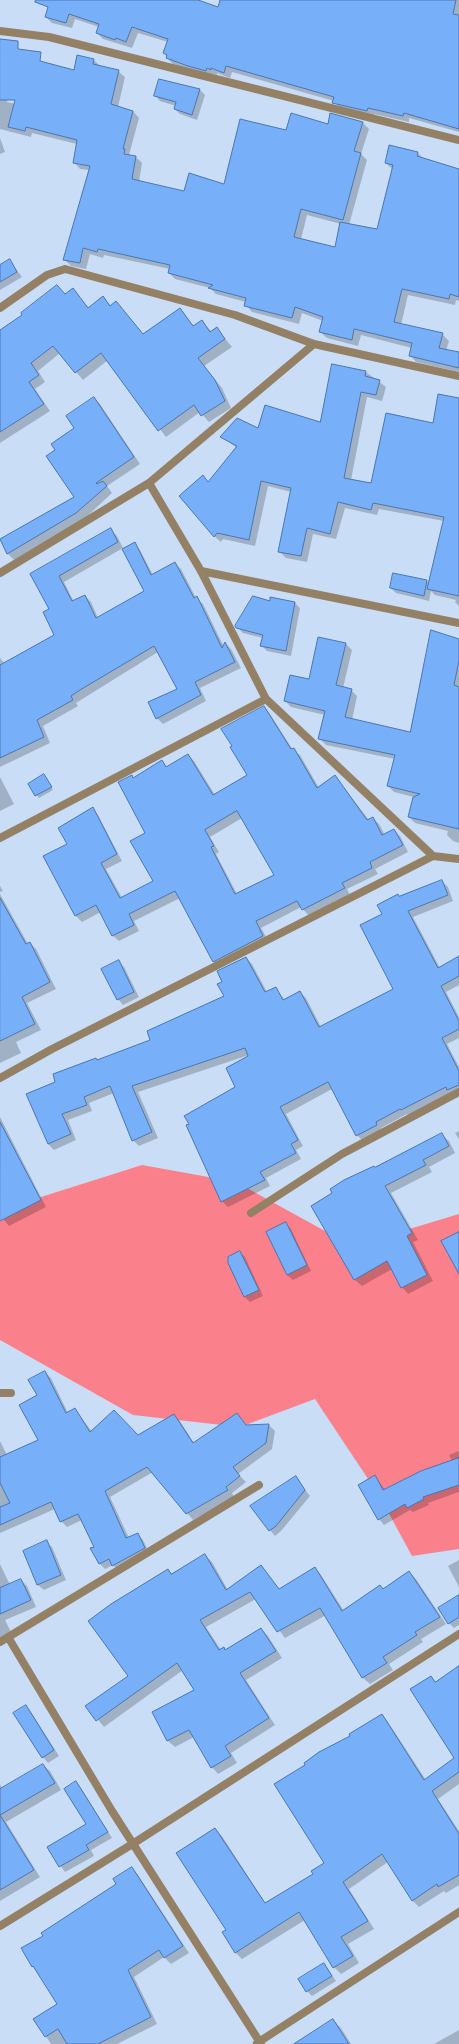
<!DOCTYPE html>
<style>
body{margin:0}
canvas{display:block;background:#c9ddf6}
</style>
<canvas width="459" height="2044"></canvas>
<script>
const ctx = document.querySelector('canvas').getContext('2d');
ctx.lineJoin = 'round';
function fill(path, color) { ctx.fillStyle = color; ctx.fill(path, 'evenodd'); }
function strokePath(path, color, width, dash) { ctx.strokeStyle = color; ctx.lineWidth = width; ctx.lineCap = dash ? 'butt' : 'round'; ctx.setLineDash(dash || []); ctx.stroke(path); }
fill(new Path2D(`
 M142,1165L236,1182L374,1258L406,1230L459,1214V1549L412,1556L380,1497L315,1399L240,1427L133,1415L0,1340V1210Z`), '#fa818c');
fill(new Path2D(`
 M51,0H194L219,8L221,0H459V132L409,118V122L374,114L373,117L340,108L334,101L232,72L230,78L217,73V75L213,74L212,76L195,72L173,64L167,58L165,53L168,42L138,33L132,48L103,39L97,33L99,27L75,19L72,28L52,23L46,17Z
 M0,40L12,41L18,48L7,102L21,105L94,60L100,66L118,71L125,77L118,107L133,111L139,118L129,155L136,157L142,163L139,182L184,192L225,186L287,131L328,126L331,115L363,123L369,129L361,154L367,160L349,225L378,230L393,170L386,163L418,153L424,159L459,172V301L456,300L455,305L408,295L401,325L442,334L449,341L446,351L459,353V372L416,362L410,355L412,348L361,335L358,346L327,338L320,332L323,321L302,313L299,324L252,312L246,305V302L216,294L210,288L175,279L169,273L170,269L104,255L103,258L90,254L86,269L71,266L64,259L89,170L80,169L74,162L77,144L32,133L31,137L0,129ZM307,215L341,224L336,248L301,239Z
 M160,80L200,90L205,95L197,120L180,114L175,109L176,106L160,101L155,95Z
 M0,138L5,152L0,154Z
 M10,261L22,277L0,290V267Z
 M57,286L66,295L73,290L89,308L103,297L111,306L116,302L144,335L180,310L195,327L202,322L212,332L217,329L232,347L204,366L222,388L231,408L209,422L200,412L166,437L108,360L83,380L60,353L38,371L45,382L35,389L50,411L0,443V332L24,315Z
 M366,372L386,387L382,401L367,397L351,480L372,485L434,424L439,395L459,398V606L455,602L456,600L435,595L431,591L429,601L396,593L391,588L427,581L429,584L444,521L379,509L377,515L345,508L336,539L313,534L307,562L286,558L279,551L291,492L268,486L255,546L223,539L221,542L214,536L203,477L209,483L237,448L222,437L258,429L321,424Z
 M94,398L100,404L140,464L107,486L112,493L83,520L14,560L8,554L0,540L76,497L57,450L75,428Z
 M111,530L117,536L123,548L64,582L74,602L85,596L91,602L98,618L145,592L134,544L140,550L153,575L175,563L181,569L196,598L203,604L224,647L226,644L231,649L241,668L200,688L206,701L163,724L157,718L178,690L158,652L76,703L78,706L43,726L50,743L0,767V658L5,664L56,635L50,610L31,574Z
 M271,598L295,603L300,608L291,656L267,651L262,646L263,638L243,633L237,627L270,602Z
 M459,640V843L453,841L447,835L448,831L415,823L409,817L414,797L394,792L388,786L395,759L326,745L320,739L325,715L291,707L285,701L309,680L346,644L352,650L343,688L351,690L357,696L352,720L411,733Z
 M264,707L270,714L293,750L300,755L319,788L335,776L369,820L373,818L379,824L385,835L394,830L400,836L408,852L375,869L378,874L347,889L350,895L309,916L301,907L261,928L269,942L220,967L213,961L180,898L134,921L139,931L119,941L112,935L101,912L82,922L76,916L45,857L69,844L92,808L98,815L122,861L106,869L122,898L154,882L146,833L134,779L162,761L167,767L188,755L194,761L215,795L248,776ZM242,818L275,875L237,894L216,854L219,852L210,837Z
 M44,776L53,790L39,798L29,784Z
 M0,777L14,804L0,811Z
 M442,881L448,887L453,901L413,917L440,968L459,957V985L446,992L459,1017V1038L447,1044L459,1067V1093L408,1116L407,1114L381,1128L383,1131L363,1141L357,1135L332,1089L286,1114L303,1146L296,1150L301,1159L266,1178L270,1186L228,1207L222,1201L252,1054L138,1092L158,1138L139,1146L133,1140L114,1093L89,1103L92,1111L68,1120L76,1140L54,1150L48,1144L57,1082L96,1059L98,1061L151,1041L225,996L224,982L246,958L252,964L267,992L275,988L285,1000L300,992L306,998L321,1027L394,989L383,914L400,897Z
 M0,886L3,891L0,892Z
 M0,894L28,944L30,943L36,949L56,989L27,1003L41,1030L16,1042L21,1053L0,1063Z
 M118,961L124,967L139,997L123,1005L118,999Z
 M0,1117L46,1207L9,1226L0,1215Z
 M459,1131V1139L455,1133Z
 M442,1135L449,1141L455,1153L429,1167L432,1172L391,1193L418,1240L413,1242L433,1281L408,1294L402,1287L392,1269L362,1286L355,1280L312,1206L375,1168Z
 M286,1223L291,1229L311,1271L293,1280L287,1275Z
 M240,1252L245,1257L263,1296L250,1302L245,1297L229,1263Z
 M45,1372L51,1378L68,1413L75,1409L92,1432L138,1436L174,1415L180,1421L194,1443L237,1415L247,1426L269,1425L275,1431L272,1449L238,1474L246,1482L232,1493L234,1497L193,1520L153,1472L110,1497L129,1538L137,1534L143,1540L150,1554L119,1571L113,1565L105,1569L99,1563L95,1547L82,1520L67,1527L61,1521L55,1509L0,1533V1441L7,1455L39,1440L38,1396Z
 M459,1451V1492L428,1503L429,1505L413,1512L410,1510L384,1525L379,1519L359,1486L375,1476L385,1490L452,1461L449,1455Z
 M296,1478L310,1496L281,1531L275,1536L270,1530Z
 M46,1542L52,1547L66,1580L44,1590L38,1585L24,1552Z
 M205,1555L212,1562L228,1590L261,1566L280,1590L315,1568L321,1575L344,1611L383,1590L409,1572L416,1579L446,1624L421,1639L423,1642L389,1664L393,1670L370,1684L363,1678L326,1615L285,1638L256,1599L206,1627L221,1650L223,1648L226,1651L261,1629L268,1636L282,1658L246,1680L275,1725L231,1753L237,1763L218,1774L212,1767L194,1737L175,1747L168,1741L153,1713L196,1690L183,1670L104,1727L87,1706L130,1676L168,1570L172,1574Z
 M459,1560V1587L448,1566Z
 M0,1564L10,1585L21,1580L27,1586L36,1607L5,1620L12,1634L0,1640Z
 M459,1598V1625L454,1628L449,1623Z
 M459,1667V1784L438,1799L459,1831V1885L446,1893L444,1891L419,1907L412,1900L388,1862L349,1889L374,1929L348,1944L359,1963L341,1974L334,1967L305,1920L242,1959L235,1952L227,1930L215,1829L222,1836L266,1904L314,1874L325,1863L352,1736L382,1715L388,1722L426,1780L456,1759L431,1677L436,1682Z
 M26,1706L31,1712L59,1756L48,1763L43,1757Z
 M43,1765L50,1771L61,1790L6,1822L40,1877L0,1901V1784L2,1789Z
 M76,1782L81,1788L112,1838L91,1850L94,1856L65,1872L48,1848L88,1825Z
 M132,1868L138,1875L189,1953L171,1964L164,1957L134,1977L157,2024L117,2044H51L35,2020L58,2004L38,1972L32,1966L45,1936L117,1884Z
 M324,1964L336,1981L312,1996L307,1991Z
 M333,2020L341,2028L351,2044H298Z
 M459,2030V2044H434Z`), '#0003');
const building = new Path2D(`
 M36,0H198L218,7L220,0H456L453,14L459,15V129L404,113L403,116L368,108L367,111L332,103L334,97L226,66L224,73L211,68V70L207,68L206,71L188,66L166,58L167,55L163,53L168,39L132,27L126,42L116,38L115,40L96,33L99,24L69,14L66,23L45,17L48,7L35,2Z
 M0,39L18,41V49L41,52L40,61L74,70L77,55L94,59L93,64L119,70L111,104L133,111L123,149H125L124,154L136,156L132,179L184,191L189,173L224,184L240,119L286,130L291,113L328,124L330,113L363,122L354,151L361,153L343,220L301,209L294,237L335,247L340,222L377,229L393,165L385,163L389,145L418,152L417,156L459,169V297L450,294L449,299L402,289L394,322L443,333L439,348L459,352V368L409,356L412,343L354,329L352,340L319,332L323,317L295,307L292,318L244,306L246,298L208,288L213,285L168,273L170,265L98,249L97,252L83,248L80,263L63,260L90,166L73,163L77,140L26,127L25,131L8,127L15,100H0Z
 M159,79L200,89L192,115L174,109L176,102L154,96Z
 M10,259L17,272L0,282V265Z
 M57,285L65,294L73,288L88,308L103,296L110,306L116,301L143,334L180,308L193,326L202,320L210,332L217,327L225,339L198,358L215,380L225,401L201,416L194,405L158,431L101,353L75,373L53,346L31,363L39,375L29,382L44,404L0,432V330L22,315L21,313Z
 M332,364L366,371L365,376L380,380L376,395L361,392L344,478L371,483L386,413L433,423L438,394L459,398V596L427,589L444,517L373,503L371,510L338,502L330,534L307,528L301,556L278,552L291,488L261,481L249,540L217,533L214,537L179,496L203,475L208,482L237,446L220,437L237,418L258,428L265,405L320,422Z
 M94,397L134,457L96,483L97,484L103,481L107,486L76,513L7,554L0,539L74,497L46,456L55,450L51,444L74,428L66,416Z
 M111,528L118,542L59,576L72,601L85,595L96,618L144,591L122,549L135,542L151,575L175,562L194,598L197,596L222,648L225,642L235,662L195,682L201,695L156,719L148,702L177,689L154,646L80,690L71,696L73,700L37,720L44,737L0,758V665L54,635L43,612L49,609L30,574Z
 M393,573L427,580L424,596L390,588Z
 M253,596L270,601V597L295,602L286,651L260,646L263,635L236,628L235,626Z
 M431,630L459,639V661L454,685L459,687V829L408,817L413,797L420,794L387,786L395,755L318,739L325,711L284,701L290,675L309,679L318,637L346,643L336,685L352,689L345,717L410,732Z
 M264,706L291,749L294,748L317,788L335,775L367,820L373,817L382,835L394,829L403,845L370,862L372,868L342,883L345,888L302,910L297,901L256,921L263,936L213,962L175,891L129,914L134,925L112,936L96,905L75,916L43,856L67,844L58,828L93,807L117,854L101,863L120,898L153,881L130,841L145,833L118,782L132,775L133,778L162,760L166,767L188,754L213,795L247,775L230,747L232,746L221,729ZM237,811L274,875L235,894L211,847L214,846L205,830Z
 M44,774L52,787L35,796L28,784Z
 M442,880L448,895L408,911L438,968L459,956V976L441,986L459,1021V1029L442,1038L459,1071V1085L447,1090L446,1087L401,1110L400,1109L376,1122L377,1125L356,1136L328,1082L280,1107L298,1140L291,1144L296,1153L260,1172L265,1180L221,1202L186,1125L189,1124L184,1116L235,1087L226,1068L248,1056L245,1048L132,1086L152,1132L132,1141L110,1086L84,1097L87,1105L62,1114L71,1134L48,1144L26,1094L55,1082L53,1074L96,1058L97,1060L150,1040L147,1031L224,996L217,984L222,982L217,971L246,957L265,992L276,987L283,1000L300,991L319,1027L393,989L360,925L382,914L377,905L398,894L399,896Z
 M0,898L26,944L30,942L50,982L22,997L35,1024L0,1041Z
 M119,960L134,992L117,1000L101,969Z
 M0,1122L41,1200L0,1221Z
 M442,1133L449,1146L423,1160L426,1165L385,1186L412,1233L407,1236L427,1275L401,1288L387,1261L354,1280L311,1206L332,1193L330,1189L344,1180L374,1166L375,1167Z
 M286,1222L307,1265L287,1275L266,1232Z
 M459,1232V1274L441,1241Z
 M240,1251L259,1290L244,1297L228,1263V1257Z
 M45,1371L66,1413L75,1408L90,1432L114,1410L138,1435L174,1414L193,1443L237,1413L246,1425L269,1424L266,1443L233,1467L240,1476L226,1487L228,1490L186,1514L147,1467L105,1491L126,1538L138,1533L145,1548L112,1566L109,1559L99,1564L90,1548L94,1547L78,1514L60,1522L51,1502L0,1525V1507L10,1503L0,1483V1457L38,1440L19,1405L37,1395L28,1380Z
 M459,1458V1485L423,1497L424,1499L407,1508L405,1504L378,1520L358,1485L375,1475L383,1490L421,1471Z
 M296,1476L305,1490L276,1526L269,1531L250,1506Z
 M47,1540L61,1575L37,1585L23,1551Z
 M205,1554L226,1590L261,1565L279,1589L315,1567L342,1611L380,1585L383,1589L409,1571L440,1617L415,1632L417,1635L383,1657L387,1663L362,1678L320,1608L277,1632L250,1592L200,1620L219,1650L224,1647L225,1650L261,1628L276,1651L240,1673L269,1718L225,1746L231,1756L211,1768L189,1730L167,1741L152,1712L194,1690L177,1663L96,1721L85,1706L128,1676L88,1621L111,1604L168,1569L171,1574Z
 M21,1579L31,1600L0,1614V1588Z
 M459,1595V1617L448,1624L438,1608Z
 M459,1666V1772L432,1791L459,1834V1875L438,1887L437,1884L412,1901L382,1854L343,1882L368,1921L341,1937L353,1956L333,1968L299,1912L235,1953L222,1932L226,1930L176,1853L215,1828L265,1903L313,1874L311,1871L324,1863L274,1784L305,1765L304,1763L319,1752L350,1736L349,1734L382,1714L424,1780L454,1758L410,1689L431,1676L435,1682Z
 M26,1705L54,1750L42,1758L13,1713Z
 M43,1764L55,1783L0,1815L34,1870L0,1890V1789Z
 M76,1781L108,1832L86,1845L89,1850L59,1867L47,1847L86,1824L64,1789Z
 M132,1867L183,1946L164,1958L159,1950L128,1970L151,2017L98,2044H67L58,2029L45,2037L33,2019L57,2004L33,1966L32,1967L21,1948L43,1936L41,1933L116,1884L113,1879Z
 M324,1963L332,1976L306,1992L298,1979Z
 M333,2019L349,2044H294Z`);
fill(building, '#77aff9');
strokePath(building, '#4a76b0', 1);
strokePath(new Path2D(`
 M0,31L49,37L459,140
 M0,308L47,275L65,269L235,315L314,344L459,376
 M149,483L201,571L266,699L433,856
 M201,571L459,623
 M0,573L149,483L314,344
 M0,838L266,699
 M0,1078L52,1049L433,856L459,859
 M251,1213L342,1154L459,1092
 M0,1393H11
 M8,1637L112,1811L261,2044
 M0,1642L259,1485
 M0,1926L134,1843L459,1634
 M257,2043L459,1912`), '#948065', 8);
</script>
